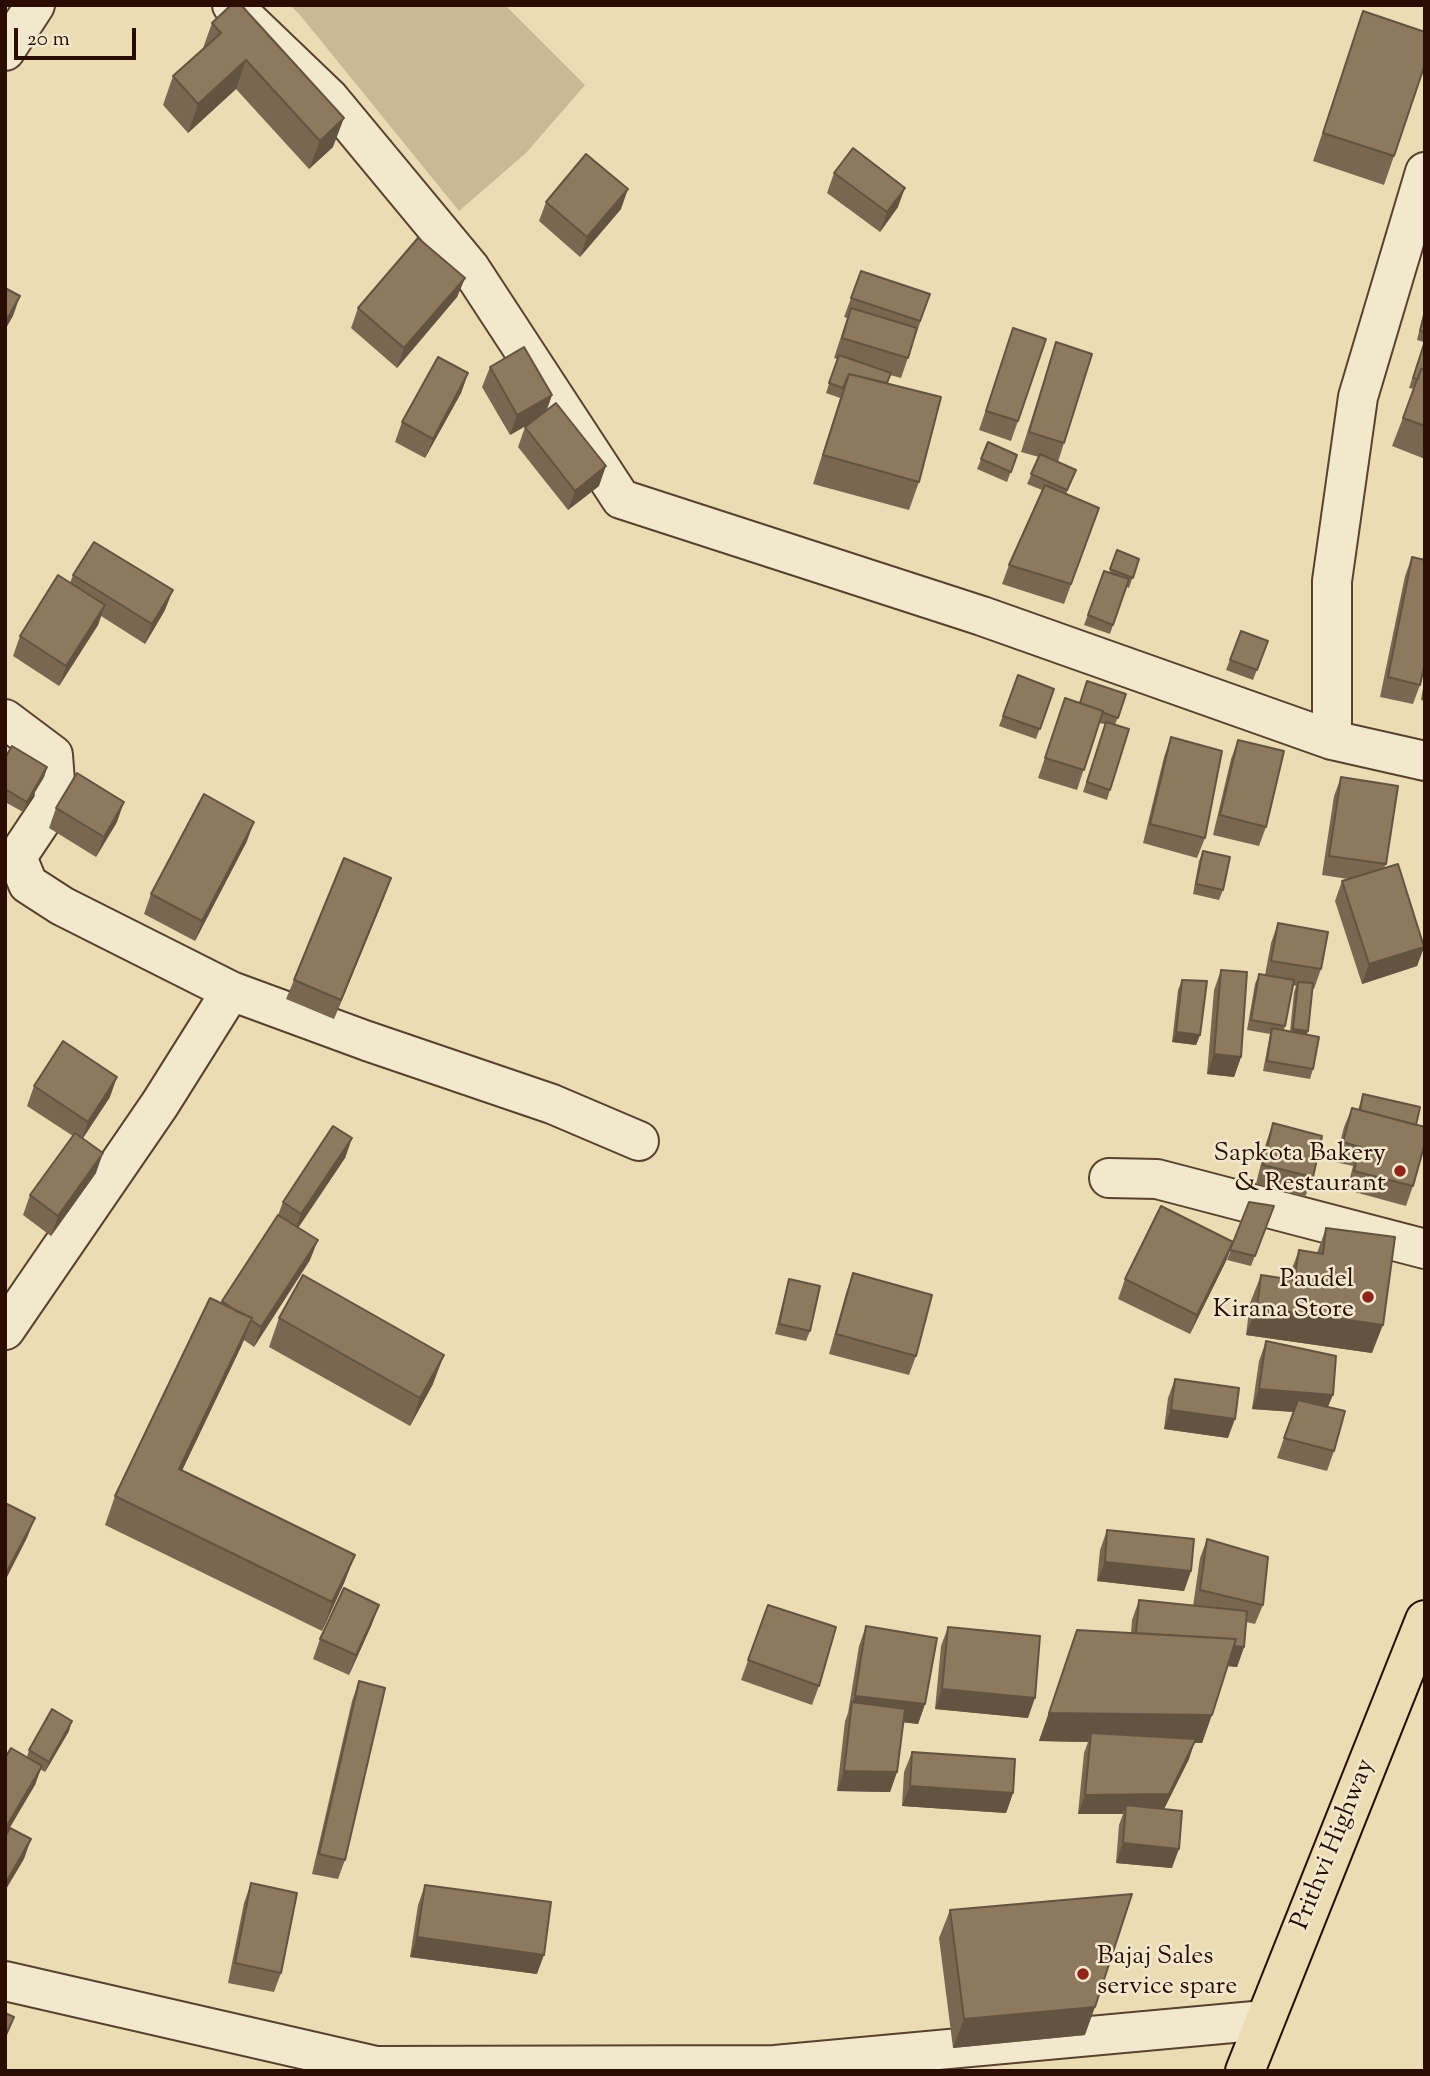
<!DOCTYPE html>
<style>
body{margin:0}
#map{position:relative;width:1430px;height:2076px;overflow:hidden;background:#ebdcb4;font-family:"Sorts Mill Goudy",serif}
canvas{display:block}
.frame{position:absolute;inset:0;border:7px solid #2a0c00;pointer-events:none}
.scale{position:absolute;left:14px;top:28px;width:122px;height:32px;box-sizing:border-box;border:4px solid #2a0c00;border-top:0;padding-left:9px;font-size:21px;line-height:24px;white-space:nowrap;color:#2a0c00;-webkit-text-stroke:5px #f2e8ce;paint-order:stroke}
</style>
<div id="map">
<canvas width="1430" height="2076"></canvas>
<div class="frame"></div>
<div class="scale">20 m</div>
</div>
<script>
const ctx = document.querySelector('canvas').getContext('2d');
ctx.lineJoin = 'round';
function fill(path, color) { ctx.fillStyle = color; ctx.fill(path, 'evenodd'); }
function strokePath(path, color, width, dash) { ctx.strokeStyle = color; ctx.lineWidth = width; ctx.lineCap = dash ? 'butt' : 'round'; ctx.setLineDash(dash || []); ctx.stroke(path); }
function drawText(font, color, halo, rows, align = 'center') {
  ctx.font = font + ' "Sorts Mill Goudy",serif'; ctx.lineWidth = 5; ctx.setLineDash([]); ctx.textBaseline = 'middle'; ctx.strokeStyle = halo; ctx.fillStyle = color; for (const [text, x, y, turn = 0] of rows) {
    ctx.save(); ctx.translate(x, y); ctx.rotate((+turn || 0) * Math.PI / 180); ctx.textAlign = isNaN(turn) ? turn : align; if (halo) ctx.strokeText(text, 0, 0); ctx.fillText(text, 0, 0); ctx.restore();
  }
}
fill(new Path2D(`
 M290,5H505L585,85L526,153L459,211L300,15Z`), '#cab995');
const street = new Path2D(`
 M232,5L329,98L470,268L621,499L982,616L1332,740L1425,761
 M5,51L35,5
 M5,719L53,755L55,782L53,803L17,857L28,884L62,906L231,991L367,1041L552,1104L639,1141
 M1332,740V581L1358,397L1425,172
 M1109,1178L1157,1179L1425,1249
 M5,1330L160,1104L231,991
 M5,1981L376,2066L775,2065L1265,2020`);
const highway = new Path2D(`
 M1245,2071L1425,1620`);
strokePath(street, '#5a402d', 42);
strokePath(highway, '#2a0c00', 42);
strokePath(street, '#f2e8ce', 38);
strokePath(highway, '#ebdcb4', 38);
fill(new Path2D(`
 M1363,11L1394,156L1384,185L1313,161Z
 M212,23L333,147L309,169L236,89L188,133L163,105L173,76L202,51Z
 M834,173L898,207L880,232L827,193Z
 M546,202L621,209L580,257L539,221Z
 M861,271L930,294L901,378L890,375L887,383L919,482L909,510L813,484L840,398L826,393L837,359L834,358L847,318L844,317Z
 M465,278L457,297L397,368L351,328L358,308Z
 M1425,308V459L1392,446L1414,389L1409,388L1424,342L1417,340Z
 M1013,328L1018,421L1011,441L979,430Z
 M1056,342L1064,443L1058,462L1076,470L1066,494L1099,508L1064,604L1002,584L1009,565L1042,490L1027,484L1039,457L1021,452Z
 M490,367L552,395L546,411L599,486L568,510L518,447L525,427L532,422L510,435L482,387Z
 M468,373L461,393L425,458L395,442L402,422Z
 M988,442L1017,455L1007,482L977,469Z
 M1117,550L1139,559L1129,588L1126,587L1110,634L1084,625L1104,571L1109,573Z
 M1412,557L1420,685L1413,704L1380,697L1405,576Z
 M73,575L165,610L145,644L101,616L98,625L59,686L13,656L20,636L70,583Z
 M1241,631L1268,641L1253,680L1226,670Z
 M1018,675L1054,689L1036,739L999,726Z
 M1425,676V701L1421,700Z
 M1126,694L1115,725L1110,790L1107,800L1083,792L1105,724L1099,723L1077,790L1038,778L1065,698L1080,703Z
 M1171,737L1205,838L1197,858L1143,843L1164,757Z
 M1238,740L1266,827L1259,846L1213,835L1231,759Z
 M5,758L47,767L44,777L23,812L5,802Z
 M1341,777L1386,864L1384,868L1424,947L1417,966L1362,984L1335,901L1342,881L1348,879L1322,875L1334,796Z
 M56,808L117,822L96,857L49,828Z
 M247,841L195,941L144,914L151,894Z
 M1203,851L1223,890L1219,900L1193,894L1199,861Z
 M391,878L334,1019L286,999L294,980Z
 M1278,923L1321,969L1314,989L1312,988L1308,1031L1307,1034L1313,1069L1310,1079L1263,1071L1270,1034L1247,1030L1255,984L1259,974L1265,975L1271,943ZM1293,985L1296,986L1294,992L1290,1032L1284,1030Z
 M1221,970L1241,1057L1234,1077L1207,1074L1214,990Z
 M1182,980L1200,1035L1196,1045L1172,1042L1178,990Z
 M34,1086L110,1097L83,1138L96,1173L51,1236L23,1215L30,1195L73,1136L27,1106Z
 M1363,1094L1416,1125L1413,1186L1406,1206L1347,1190L1353,1166L1335,1162L1344,1127L1352,1108L1358,1110Z
 M1273,1123L1313,1177L1305,1197L1256,1184L1266,1143Z
 M352,1138L345,1158L298,1228L310,1260L254,1347L244,1340L182,1470L355,1555L344,1583L322,1631L105,1525L115,1496L222,1301L278,1215L283,1202Z
 M1249,1202L1274,1206L1251,1266L1227,1260Z
 M1326,1228L1372,1353L1246,1335L1250,1303L1261,1275L1288,1279L1299,1250L1317,1253Z
 M1233,1242L1226,1261L1190,1334L1118,1299L1125,1279Z
 M853,1273L916,1356L909,1375L829,1354L846,1293Z
 M789,1279L810,1331L806,1341L775,1334L786,1289Z
 M279,1318L433,1384L410,1426L269,1347Z
 M1266,1341L1328,1407L1334,1451L1327,1471L1277,1458L1293,1412L1252,1409L1259,1361Z
 M1175,1379L1228,1438L1164,1429L1168,1398Z
 M1107,1530L1191,1571L1184,1591L1097,1581L1100,1550Z
 M1207,1539L1263,1605L1255,1624L1246,1622L1244,1647L1237,1667L1228,1666L1202,1743H1194L1189,1759L1164,1809L1172,1868L1116,1863L1119,1825L1123,1814H1078L1084,1753L1088,1742L1039,1741L1077,1630L1131,1633L1132,1620L1139,1600L1193,1606L1200,1558Z
 M768,1605L819,1686L812,1705L741,1680Z
 M372,1624L349,1675L313,1659L320,1639Z
 M866,1626L925,1704L918,1724L903,1722L897,1772L890,1792L837,1791L845,1721L848,1713L859,1646Z
 M948,1627L1028,1718L935,1709L941,1646Z
 M359,1681L345,1860L338,1879L312,1874L352,1701Z
 M69,1731L45,1772L40,1769L35,1785L27,1757L29,1750Z
 M912,1752L1013,1793L1006,1813L902,1806L904,1772Z
 M251,1883L281,1973L274,1992L228,1983L244,1903Z
 M425,1885L537,1974L410,1957L418,1905Z
 M950,1910L1085,2035L953,2048L939,1938Z`), '#7a6751');
fill(new Path2D(`
 M246,60L236,89L188,133L198,104Z
 M344,118L333,147L309,169L320,141Z
 M905,188L898,207L880,232L887,212Z
 M628,189L621,209L580,257L587,237Z
 M465,278L457,297L397,368L404,348Z
 M20,296L13,316L5,330V323Z
 M468,373L461,393L425,458L433,439Z
 M552,395L545,415L510,435L517,415Z
 M606,466L599,486L568,510L575,491Z
 M173,590L165,610L145,644L152,624Z
 M105,605L98,625L59,686L66,666Z
 M47,767L44,777L23,812L27,802Z
 M124,802L117,822L96,857L104,837Z
 M254,822L247,841L195,941L202,921Z
 M391,878L384,898L334,1019L341,1000Z
 M1424,947L1417,966L1362,984L1369,964Z
 M1293,1029L1308,1031L1304,1041L1290,1039Z
 M1176,1032L1200,1035L1196,1045L1172,1042Z
 M1214,1054L1241,1057L1234,1077L1207,1074Z
 M117,1077L110,1097L81,1141L88,1122Z
 M352,1138L345,1158L294,1234L301,1214Z
 M103,1153L96,1173L51,1236L58,1216Z
 M318,1240L310,1260L254,1347L261,1327Z
 M1233,1242L1226,1261L1190,1334L1197,1315Z
 M1257,1307L1383,1325L1372,1353L1246,1335Z
 M252,1318L241,1347L169,1498L179,1469Z
 M444,1355L433,1384L410,1426L420,1398Z
 M1259,1389L1333,1395L1325,1414L1252,1409Z
 M1171,1410L1235,1419L1228,1438L1164,1429Z
 M35,1518L27,1538L5,1581V1575Z
 M355,1555L344,1583L322,1631L332,1602Z
 M1105,1562L1191,1571L1184,1591L1097,1581Z
 M379,1605L372,1624L349,1675L356,1655Z
 M1135,1636L1244,1647L1237,1667L1128,1656Z
 M942,1689L1035,1698L1028,1718L935,1709Z
 M855,1696L925,1704L918,1724L850,1716L852,1704Z
 M1049,1713L1212,1715L1202,1743H1194L1189,1759L1162,1813L1126,1805L1123,1814H1078L1085,1795L1091,1733L1088,1742L1039,1741Z
 M72,1721L69,1731L45,1772L49,1762Z
 M42,1766L35,1785L5,1836V1829Z
 M844,1771L897,1772L890,1792L837,1791Z
 M910,1786L1013,1793L1006,1813L902,1806Z
 M31,1839L24,1859L5,1891V1884Z
 M1123,1843L1179,1849L1172,1868L1116,1863Z
 M417,1937L544,1955L537,1974L410,1957Z
 M1095,2007L1085,2035L953,2048L964,2019Z`), '#635442');
const building = new Path2D(`
 M231,5H241L344,118L320,141L246,60L198,104L173,76L221,33L212,23Z
 M1363,11L1425,32V64L1394,156L1323,133Z
 M853,148L905,188L887,212L834,173Z
 M586,154L628,189L587,237L546,202Z
 M418,238L465,278L404,348L358,308Z
 M861,271L930,294L920,321L851,298Z
 M5,288L20,296L5,323Z
 M851,308L917,328L908,358L842,338Z
 M1425,311V332L1420,331Z
 M1013,328L1046,339L1018,421L986,411Z
 M1425,341V370L1421,369L1418,379L1413,378Z
 M1056,342L1092,354L1064,443L1029,432Z
 M524,347L552,395L517,415L490,367Z
 M839,355L891,373L887,383L849,374L843,388L829,383Z
 M438,357L468,373L433,439L402,422Z
 M1421,369L1425,370V426L1403,418Z
 M849,374L941,397L919,482L823,455Z
 M556,403L606,466L575,491L525,427Z
 M988,442L1017,455L1011,472L981,459Z
 M1040,454L1076,470L1067,490L1031,474Z
 M1045,485L1099,508L1071,584L1009,565Z
 M94,542L173,590L152,624L73,575Z
 M1117,550L1139,559L1133,578L1110,569Z
 M1412,557L1425,560V663L1420,685L1388,677Z
 M1104,571L1129,579L1113,625L1088,615Z
 M58,575L105,605L66,666L20,636Z
 M1241,631L1268,641L1257,670L1230,660Z
 M1018,675L1054,689L1040,729L1003,716Z
 M1087,681L1126,694L1118,718L1102,712L1103,711L1080,703Z
 M1065,698L1103,711L1084,770L1045,758Z
 M1106,722L1129,729L1110,790L1087,782Z
 M1171,737L1222,751L1205,838L1150,824Z
 M1238,740L1284,751L1266,827L1220,815Z
 M12,746L47,767L27,802L5,789V758Z
 M77,773L124,802L104,837L56,808Z
 M1341,777L1398,786L1386,864L1329,856Z
 M204,794L254,822L202,921L151,894Z
 M1203,851L1230,857L1223,890L1196,884Z
 M344,858L391,878L341,1000L294,980Z
 M1398,864L1424,947L1369,964L1342,881Z
 M1278,923L1328,932L1321,969L1271,961Z
 M1221,970L1247,972L1241,1057L1214,1054Z
 M1259,974L1294,980L1285,1026L1251,1020Z
 M1182,980L1207,981L1200,1035L1176,1032Z
 M1298,982L1313,983L1308,1031L1293,1029Z
 M1272,1028L1319,1037L1313,1069L1267,1061Z
 M63,1041L117,1077L88,1122L34,1086Z
 M1363,1094L1420,1107L1416,1125L1360,1110Z
 M1352,1108L1425,1127V1143L1413,1186L1354,1171L1360,1147L1343,1142Z
 M1273,1123L1322,1136L1313,1177L1263,1165Z
 M333,1126L352,1138L301,1214L283,1202Z
 M75,1133L103,1153L58,1216L30,1195Z
 M1249,1202L1274,1206L1255,1256L1230,1250Z
 M1161,1206L1233,1242L1197,1315L1125,1279Z
 M278,1215L318,1240L261,1327L251,1320L252,1318L236,1311L222,1301Z
 M1326,1228L1395,1237L1383,1325L1257,1307L1261,1275L1294,1280L1299,1250L1323,1254Z
 M853,1273L932,1295L916,1356L836,1334Z
 M303,1275L444,1355L420,1398L279,1318Z
 M789,1279L820,1286L810,1331L779,1324Z
 M210,1298L252,1318L179,1469L355,1555L332,1602L115,1496Z
 M1266,1341L1336,1356L1333,1395L1259,1389Z
 M1175,1379L1239,1388L1235,1419L1171,1410Z
 M1298,1400L1345,1411L1334,1451L1284,1438Z
 M5,1503L35,1518L5,1575Z
 M1107,1530L1194,1539L1191,1571L1105,1562Z
 M1207,1539L1268,1557L1263,1605L1200,1590Z
 M344,1588L379,1605L356,1655L320,1639Z
 M1139,1600L1247,1611L1244,1647L1234,1646L1236,1639L1136,1633Z
 M768,1605L836,1627L819,1686L748,1660Z
 M866,1626L937,1638L925,1704L855,1696Z
 M948,1627L1040,1636L1035,1698L942,1689Z
 M1077,1630L1236,1639L1212,1715L1049,1713Z
 M359,1681L385,1688L345,1860L319,1854Z
 M852,1702L905,1709L897,1772L844,1771Z
 M52,1709L72,1721L49,1762L29,1750Z
 M1091,1733L1196,1739L1169,1794L1085,1795Z
 M11,1748L42,1766L5,1829V1758Z
 M912,1752L1015,1759L1013,1793L910,1786Z
 M1126,1805L1182,1811L1179,1849L1123,1843Z
 M10,1828L31,1839L5,1884V1837Z
 M251,1883L297,1893L281,1973L235,1963Z
 M425,1885L551,1902L544,1955L417,1937Z
 M1132,1894L1095,2007L964,2019L950,1910Z
 M5,2013L14,2017L5,2037Z`);
fill(building, '#8e785e');
strokePath(building, '#635442', 2);
for (const [x, y, r, color] of [
 [1400,1171,7,"#8f2418"],
 [1368,1297,7,"#8f2418"],
 [1083,1974,7,"#8f2418"]
]) { const dot = new Path2D(); dot.arc(x, y, r, 0, 2 * Math.PI); ctx.fillStyle = color; ctx.fill(dot); strokePath(dot, '#f2e8ce', 2.5); }
drawText('26px', '#2a0c00', '#f2e8ce', [
 ["Sapkota Bakery",1386,1156],
 ["& Restaurant",1386,1186],
 ["Paudel",1354,1282],
 ["Kirana Store",1354,1312],
 ["Bajaj Sales",1097,1959,"left"],
 ["service spare",1097,1989,"left"]
], 'right');
drawText('26px', '#2a0c00', '#f2e8ce', [
 ["Prithvi Highway",1335,1845,-68]
]);
</script>
